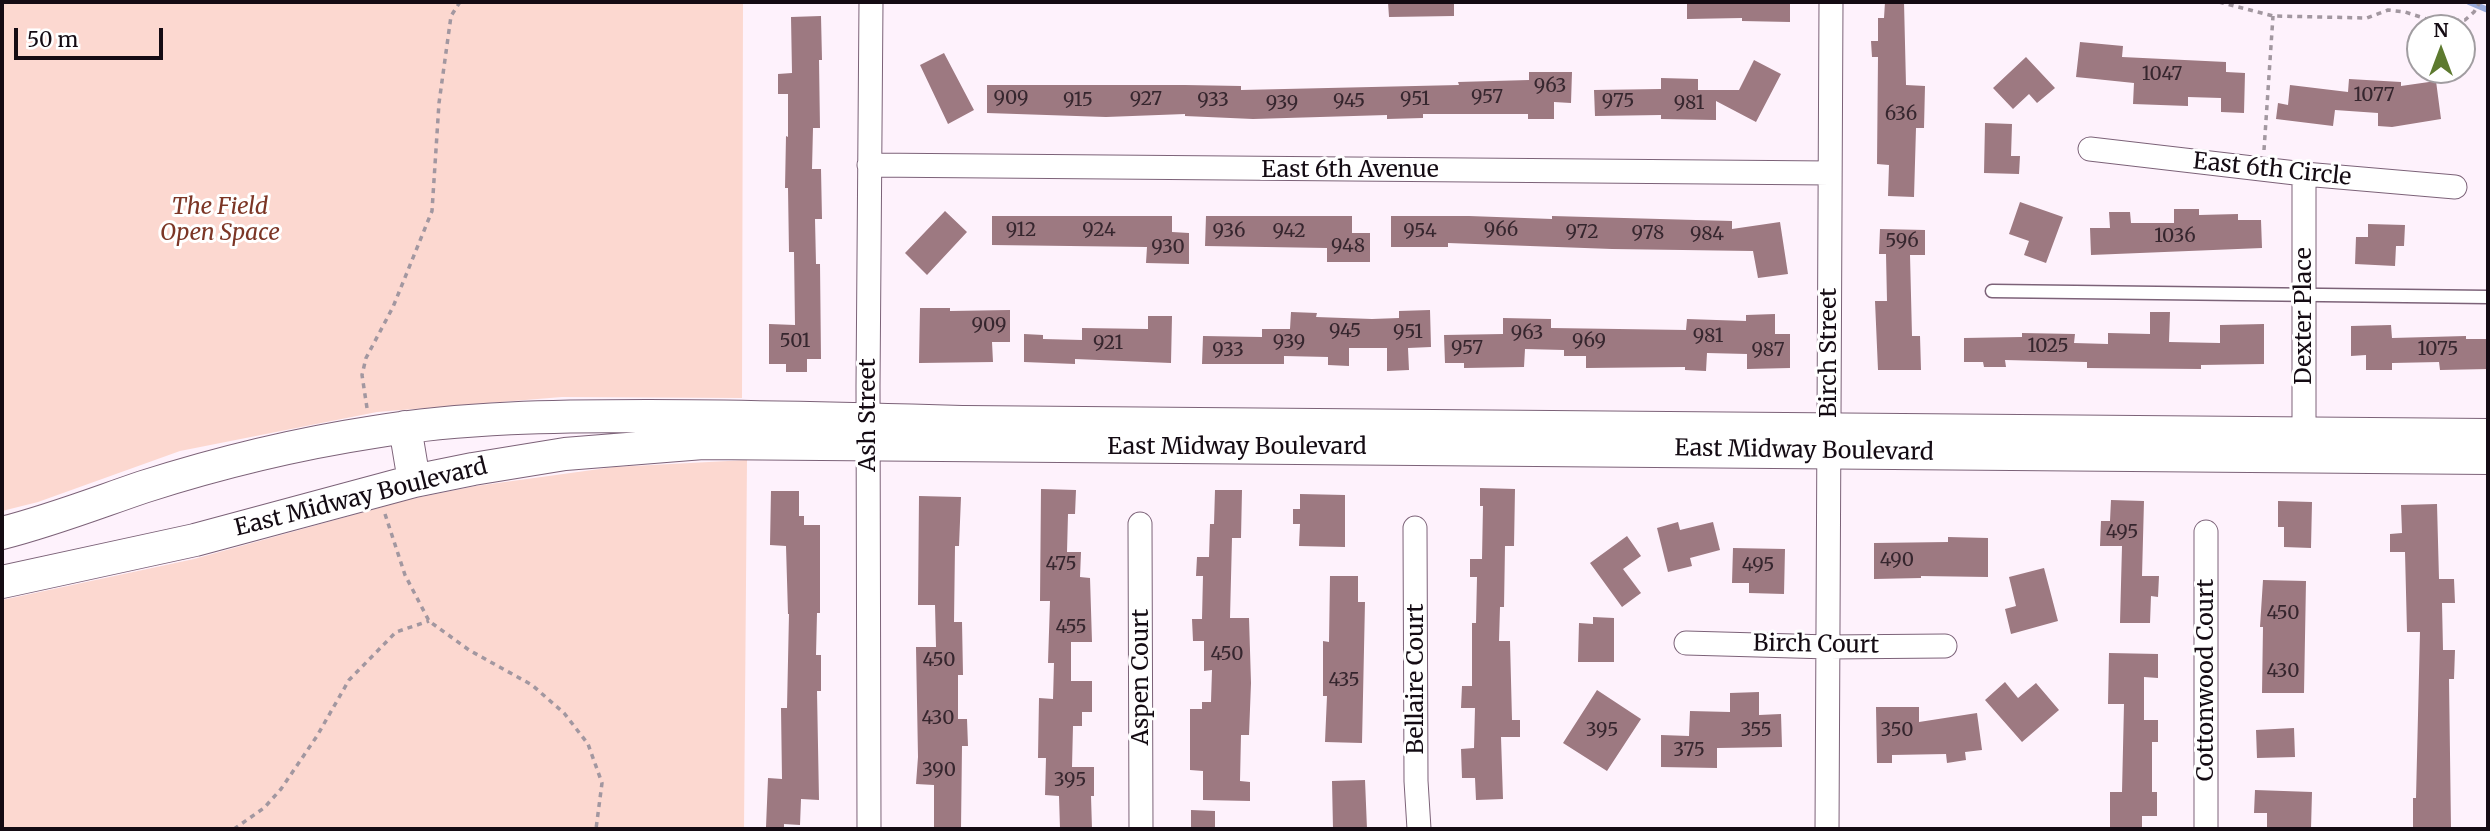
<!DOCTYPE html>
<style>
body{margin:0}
#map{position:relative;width:2490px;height:831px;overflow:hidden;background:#fef2fc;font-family:Merriweather,serif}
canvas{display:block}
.frame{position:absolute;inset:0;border:4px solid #140b13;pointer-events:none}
.north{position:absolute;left:2406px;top:14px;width:70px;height:70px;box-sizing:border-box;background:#fff;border:2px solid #a19da1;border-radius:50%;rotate:0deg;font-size:19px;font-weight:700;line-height:28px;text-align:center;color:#140b13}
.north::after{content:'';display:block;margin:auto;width:24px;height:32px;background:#5d7a2f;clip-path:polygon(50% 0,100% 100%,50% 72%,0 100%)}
.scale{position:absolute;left:14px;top:28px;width:149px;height:32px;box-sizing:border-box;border:4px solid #140b13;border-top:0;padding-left:9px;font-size:21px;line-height:24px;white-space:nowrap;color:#140b13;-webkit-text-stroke:5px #fff;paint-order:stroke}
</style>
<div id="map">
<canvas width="2490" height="831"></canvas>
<div class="frame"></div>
<div class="north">N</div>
<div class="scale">50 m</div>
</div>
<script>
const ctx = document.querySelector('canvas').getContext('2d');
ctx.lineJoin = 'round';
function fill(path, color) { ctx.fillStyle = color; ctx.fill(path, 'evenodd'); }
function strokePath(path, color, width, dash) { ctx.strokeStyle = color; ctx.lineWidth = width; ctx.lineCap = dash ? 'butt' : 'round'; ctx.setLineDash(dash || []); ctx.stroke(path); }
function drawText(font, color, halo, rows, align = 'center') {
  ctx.font = font + ' Merriweather,serif'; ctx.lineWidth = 6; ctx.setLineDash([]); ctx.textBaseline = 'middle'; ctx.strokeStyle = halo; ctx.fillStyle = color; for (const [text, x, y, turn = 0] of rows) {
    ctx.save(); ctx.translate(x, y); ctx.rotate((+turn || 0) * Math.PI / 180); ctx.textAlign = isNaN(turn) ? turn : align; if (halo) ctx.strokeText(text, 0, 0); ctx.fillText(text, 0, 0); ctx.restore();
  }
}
fill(new Path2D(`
 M2,2H743L742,398L562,397L377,412L180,451L38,502L2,511Z
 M747,460L744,829H2V600L194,559L411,499L476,486L614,467Z`), '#fcd8d0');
strokePath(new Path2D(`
 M2469,2L2488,10`), '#9bacdc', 6);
fill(new Path2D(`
 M1388,2H1454V16L1389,17Z
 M1687,2H1790V22L1742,21V18L1687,19Z
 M1885,2H1904L1906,85L1925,86L1924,128H1916L1914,197L1888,196L1889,165L1877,164L1878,57H1872L1871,41H1878V18H1884Z
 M821,16L822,60H819L820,128H813L812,169H821L822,219H815L816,264H820L821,359H807V372H786V364H769V324L795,325L794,252H789L788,188H785L786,136L788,137V94H778V74L792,73L791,17Z
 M2080,42L2123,46L2122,57L2226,62V72L2245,73L2244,113L2221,112V98L2188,97V106L2133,104L2134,83L2076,77Z
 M944,53L974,110L948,124L920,65Z
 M2026,57L2055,88L2037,103L2029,94L2013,109L1993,88Z
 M1754,60L1781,74L1756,122L1716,101V120L1661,119V115L1595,116L1594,90L1661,89V78L1698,79V90H1739Z
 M1529,72H1572L1571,103L1554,102V119H1528V114H1423V118L1387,119V115L1253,119L1185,116V114L1106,117L987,113V85H1185L1241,86V90L1459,85L1458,82L1529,80Z
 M2349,79L2401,82V86L2436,81L2441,119L2392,127L2378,126V113L2335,110L2333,126L2276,119L2278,103L2288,105L2290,85L2348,92Z
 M1985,123L2012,124L2011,156H2020L2019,174L1984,173Z
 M2020,202L2063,217L2046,263L2024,255L2029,241L2009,234Z
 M2174,209H2199V215L2238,214V220H2261L2262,248L2091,255L2090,228H2110L2109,212H2130L2131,223H2174Z
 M945,211L967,232L927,275L905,253Z
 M992,216H1172V232L1189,233V264L1146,263L1147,247L992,245Z
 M1206,216H1352V233H1370V262H1327V248L1205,246Z
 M1391,216H1469L1552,219V216L1732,221V229L1780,222L1788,274L1758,278L1753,251L1612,249L1448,243V247H1391Z
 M2368,224L2405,225L2404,246H2396L2395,266L2355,264L2356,237H2368Z
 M1880,229L1925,230V255H1910L1912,336H1920L1921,370H1878L1875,301H1887L1886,254H1879Z
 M920,308H950V311L1010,310V342H992L993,362L919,363Z
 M1430,310L1431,347L1408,348L1409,370L1387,371V348H1349V366L1328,365V357L1284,356V364H1202L1203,336L1262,337V329H1290L1291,312L1317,313L1316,317L1372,319L1399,318V311Z
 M2150,312H2170L2169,342L2220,343V325L2264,324V364L2201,365V369L2087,368V362L2005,360L2006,367H1984L1983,362H1964V338L2022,337V333L2075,334L2074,343L2108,344V333L2150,334Z
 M1775,314V334H1790V368L1747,369V354L1707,353L1706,371L1685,370V367L1586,368V356H1564V350L1525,349L1524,367L1464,368V363H1445L1444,335L1503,334V318L1551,319V328L1686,330L1687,319L1746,321V315Z
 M1148,316H1172L1171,363L1075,359V364L1024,362V334L1043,335V339L1082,340V328L1148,329Z
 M2391,325L2392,338L2466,336V339H2488V369L2440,370L2439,362L2392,363V370H2366V355L2351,356V326Z
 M1480,488L1515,489L1514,546H1505L1504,607H1500L1499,641H1510L1512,720H1520V737H1501L1503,799L1476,800L1475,778H1462L1461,749L1474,748L1475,708H1461L1462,686H1472V623H1476L1477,577H1470V559H1482L1483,506H1480Z
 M1041,489L1076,490L1075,514H1068L1067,552H1081L1080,577L1090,578L1092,642H1071V681H1092V712H1082V726H1073L1072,767H1094V796H1091L1092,829H1060L1059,796L1045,795L1046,758H1038L1039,698L1053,699L1054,663H1048L1050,601H1040Z
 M1215,490H1242L1241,538H1232L1230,618H1249L1251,683L1249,735H1241L1240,781L1250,782V801L1203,800V771L1190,770V709H1202V702H1211L1212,670L1204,671V641H1193L1192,619H1202L1203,576H1196L1197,557H1209L1210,524H1214Z
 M771,491H799V516H804V525H820V613H817L816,655H821V691H817L819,800L801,799L800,825L784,824V827H766L768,778L782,779L781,708H787L789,614H788L786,546L770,545Z
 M1300,494L1345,495V547L1299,546L1300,524H1293V509H1300Z
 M919,496L961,497L959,546H955L954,622H962L963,675H958V719H967L968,746H962L961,829H934V785L916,784L918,757L916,647H936L935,605H918Z
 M2111,500L2144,501L2142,576H2159L2158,597L2151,596L2150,623H2120L2122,546H2100L2101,521H2110Z
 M2278,501L2312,502L2311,548L2284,547V527H2278Z
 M2437,504L2439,579H2454L2455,603H2442L2443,650H2455L2454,679H2449L2451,829H2413V798H2416L2420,632H2407L2405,552H2390V534L2402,533L2401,505Z
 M1678,522L1680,530L1713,522L1720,550L1690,558L1692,566L1668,572L1657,528Z
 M1627,536L1641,556L1623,569L1641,593L1622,607L1590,563Z
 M1948,537L1988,538V577L1921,576V578L1874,579V543L1948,542Z
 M1733,548L1785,549L1784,594L1749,593V583H1732Z
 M2044,568L2058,621L2011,634L2005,609L2016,606L2009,577Z
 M1330,576H1358V602H1365L1362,743L1325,742L1327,696H1323V641L1329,642Z
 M2263,580L2306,581L2304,693H2262L2263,627H2260Z
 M1593,617L1614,618V662H1578L1579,623L1593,624Z
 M2109,653L2158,654V678L2144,677V720H2158V742H2152V792H2157V816H2142V829H2110V792H2122L2124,704H2108Z
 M2005,682L2018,698L2036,683L2059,710L2022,742L1985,700Z
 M1597,690L1641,719L1607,771L1563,743Z
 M1759,692V715L1781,714L1782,747L1717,748V768L1661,767V735L1689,736L1690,711L1730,712V693Z
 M1876,707H1919V722L1977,713L1982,750L1965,752L1966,760L1947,763L1946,754L1892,755V763H1877Z
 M2294,728L2295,757L2257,758L2256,730Z
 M1365,780L1367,829H1333L1332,781Z
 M2255,790L2312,792L2311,829H2267V813H2254Z
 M1191,810L1215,811V829H1191Z`), '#9d7981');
const lane = new Path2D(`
 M1992,291L2488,297`);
const street = new Path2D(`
 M2090,149L2304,174L2455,187
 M869,165L1830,173
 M2304,448V174
 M1140,524L1141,829
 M1415,528L1416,781L1419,829
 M2206,532V829
 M1686,643L1829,647L1945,646
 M869,829L868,386L871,2
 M1827,829L1831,2`);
const secondary = new Path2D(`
 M405,427L414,481
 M2,533C50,521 96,503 143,487C218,463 296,444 374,432C464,417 556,416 648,416C754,416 859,419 965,422L2488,435
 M2,582L195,540L414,481L473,469L565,454L703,443L2488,458`);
strokePath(lane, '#7c6278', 15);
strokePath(street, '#7c6278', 25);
strokePath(secondary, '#7c6278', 34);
strokePath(new Path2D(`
 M2219,2L2273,16L2367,18L2388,10L2405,12L2433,21L2465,20L2474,12L2480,2
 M2264,150L2273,16
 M367,408L362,375L366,358L393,307L432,211L439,103L451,16L460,2
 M385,514L405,575L429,621L469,650L532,685L564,713L588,744L602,783L596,829
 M234,829L264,808L281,789L317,736L349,680L396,632L429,621`), '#a297a0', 3.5, [5, 5]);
strokePath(lane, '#fff', 12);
strokePath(street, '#fff', 23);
strokePath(secondary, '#fff', 32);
drawText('19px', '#36262e', null, [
 ["1047",2162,75],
 ["963",1550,87],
 ["1077",2374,96],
 ["957",1487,98],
 ["909",1011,99],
 ["927",1146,100],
 ["951",1415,100],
 ["915",1078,101],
 ["933",1213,101],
 ["945",1349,102],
 ["975",1618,102],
 ["939",1282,104],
 ["981",1689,104],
 ["636",1901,115],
 ["912",1021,231],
 ["924",1099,231],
 ["966",1501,231],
 ["936",1229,232],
 ["942",1289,232],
 ["954",1420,232],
 ["972",1582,233],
 ["978",1648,234],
 ["984",1707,235],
 ["1036",2175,237],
 ["596",1902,242],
 ["948",1348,247],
 ["930",1168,248],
 ["909",989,326],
 ["945",1345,332],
 ["951",1408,333],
 ["963",1527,334],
 ["981",1708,337],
 ["501",795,342],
 ["969",1589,342],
 ["939",1289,343],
 ["921",1108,344],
 ["1025",2048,347],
 ["957",1467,349],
 ["1075",2438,350],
 ["933",1228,351],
 ["987",1768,351],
 ["495",2122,533],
 ["490",1897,561],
 ["475",1061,565],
 ["495",1758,566],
 ["450",2283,614],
 ["455",1071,628],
 ["450",1227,655],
 ["450",939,661],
 ["430",2283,672],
 ["435",1344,681],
 ["430",938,719],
 ["395",1602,731],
 ["355",1756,731],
 ["350",1897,731],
 ["375",1689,751],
 ["390",939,771],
 ["395",1070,781]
]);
drawText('23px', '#140b13', '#fff', [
 ["East 6th Avenue",1350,170],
 ["East 6th Circle",2272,170,6],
 ["Dexter Place",2304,316,-90],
 ["Birch Street",1829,353,-90],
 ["Ash Street",868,415,-90],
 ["East Midway Boulevard",1237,447],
 ["East Midway Boulevard",1804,451,1],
 ["East Midway Boulevard",361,498,-14],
 ["Birch Court",1816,645,1],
 ["Aspen Court",1141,677,-90],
 ["Bellaire Court",1416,679,-90],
 ["Cottonwood Court",2206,680,-90]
]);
drawText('italic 23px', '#7c3626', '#fff', [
 ["The Field",220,207],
 ["Open Space",220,233]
]);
</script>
